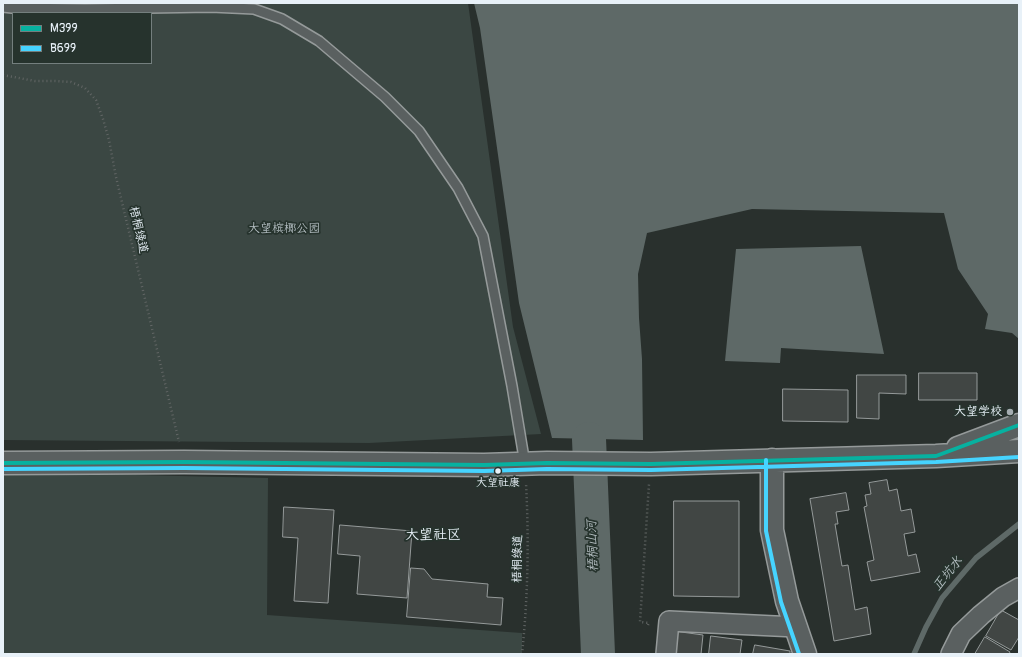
<!DOCTYPE html>
<meta charset="utf-8">
<style>
body{margin:0}
#map{position:relative;width:1022px;height:657px;overflow:hidden;background:#29302d;font-family:Pangolin,sans-serif}
canvas{display:block}
.frame{position:absolute;inset:0;border:4px solid #e8f1f8;pointer-events:none}
.legend{position:absolute;left:12px;top:12px;width:140px;height:52px;box-sizing:border-box;background:#26332d;border:1px solid #747f7e;margin:0;padding:5px 7px;list-style:none;font-size:12px;color:#e8f1f8}
.legend li{display:flex;align-items:center;gap:8px;height:20px}
.legend b{width:20px;border:1px solid #747f7e}
</style>
<div id="map">
<canvas width="1022" height="657"></canvas>
<div class="frame"></div>
<ul class="legend">
<li><b style="height:5px;background:#07b1a0"></b>M399</li>
<li><b style="height:5px;background:#46d4ff"></b>B699</li>
</ul>
</div>
<script>
const ctx = document.querySelector('canvas').getContext('2d');
ctx.lineJoin = 'round';
function fill(path, color) { ctx.fillStyle = color; ctx.fill(path, 'evenodd'); }
function strokePath(path, color, width, dash) { ctx.strokeStyle = color; ctx.lineWidth = width; ctx.lineCap = dash ? 'butt' : 'round'; ctx.setLineDash(dash || []); ctx.stroke(path); }
function drawText(font, color, halo, rows, align = 'center') {
  ctx.font = font + ' Pangolin,"LXGW WenKai TC",sans-serif'; ctx.lineWidth = 3.5; ctx.setLineDash([]); ctx.textBaseline = 'middle'; ctx.strokeStyle = halo; ctx.fillStyle = color; for (const [text, x, y, turn = 0] of rows) {
    ctx.save(); ctx.translate(x, y); ctx.rotate((+turn || 0) * Math.PI / 180); ctx.textAlign = isNaN(turn) ? turn : align; if (halo) ctx.strokeText(text, 0, 0); ctx.fillText(text, 0, 0); ctx.restore();
  }
}
fill(new Path2D(`
 M3,3H468L513,327L541,434L369,443L3,440ZM13,13H151V63H13Z
 M3,472L268,478L267,615L522,633V654H3Z`), '#3b4743');
fill(new Path2D(`
 M474,3H1019V339L1012,333L985,329L988,314L958,269L944,213L894,212L752,209L647,233L638,274L639,318L642,359L643,440L552,438L519,303L480,28Z
 M861,246L884,354L781,348L780,363L725,361L736,249Z`), '#5e6967');
strokePath(new Path2D(`
 M914,654L926,627L942,598L976,558L1019,524`), '#5e6967', 5.5);
strokePath(new Path2D(`
 M589,439L598,654`), '#5e6967', 34);
const building = new Path2D(`
 M919,373H977V400H919Z
 M857,375H906V394L879,393V419L857,418Z
 M783,389L848,390V422L783,421Z
 M887,480L889,491L897,489L901,511L911,509L915,532L904,534L908,556L916,554L920,572L871,581L867,562L874,560L864,507L867,506L865,495L871,494L869,483Z
 M846,493L849,510L836,512L838,524H835L842,566L848,565L855,610L867,607L871,634L834,641L810,499Z
 M674,501H739V597L674,596Z
 M284,507L334,510L328,603L294,601L298,538L283,537Z
 M340,525L412,531L407,598L357,594L360,556L338,554Z
 M411,568L424,569L432,579L488,584L487,597L503,598L501,625L407,617Z
 M1001,610L1019,620V637L1011,650L986,636Z
 M674,631L703,635L701,654H672Z
 M711,636L742,640L740,654H709Z
 M985,637L1010,652L1009,654H975Z
 M755,645L790,651V654H753Z`);
fill(building, '#414644');
strokePath(building, '#959a9a', 1);
const lane = new Path2D(`
 M3,7L12,8L85,9L211,7L254,9L282,19L319,41L385,97L419,131L458,188L483,236L512,386L525,464`);
const street = new Path2D(`
 M666,654L669,621L796,627
 M951,654L961,634L981,615L1003,597L1019,588`);
const secondary = new Path2D(`
 M958,448L1019,425
 M772,460V530L787,601L805,654
 M3,463L184,462L484,465L547,463L651,464L936,456L1019,451`);
strokePath(lane, '#959a9a', 12);
strokePath(street, '#959a9a', 22);
strokePath(secondary, '#959a9a', 25);
strokePath(new Path2D(`
 M3,75L35,81H55L71,82L85,88L96,100L103,119L109,140L116,177L179,442
 M648,625L649,623L640,622L649,484
 M522,654C528,597 529,540 526,483`), '#626665', 2.5, [1, 3]);
strokePath(lane, '#5a6060', 9);
strokePath(street, '#5a6060', 19);
strokePath(secondary, '#5a6060', 22);
strokePath(new Path2D(`
 M3,463L184,462L484,465L547,463L651,464L936,456L1019,425`), '#07b1a0', 4);
strokePath(new Path2D(`
 M766,460V531L781,602L799,654
 M3,469L184,468L484,471L547,469L651,470L936,462L1019,457`), '#46d4ff', 4);
for (const [x, y, r, color] of [
 [1010,412,4,"#a5adb1"],
 [498,471,3.5,"#e8f1f8"]
]) { const dot = new Path2D(); dot.arc(x, y, r, 0, 2 * Math.PI); ctx.fillStyle = color; ctx.fill(dot); strokePath(dot, '#26332d', 1.5); }
drawText('11px', '#e8f1f8', '#26332d', [
 ["大望社康",498,483]
]);
drawText('12px', '#b5bfc3', '#26332d', [
 ["大望槟榔公园",284,229]
]);
drawText('12px', '#e8f1f8', '#26332d', [
 ["梧桐绿道",138,230,77],
 ["梧桐绿道",518,559,-89]
]);
drawText('12px', '#e8f1f8', '#26332d', [
 ["大望学校",1002,412]
], 'right');
drawText('italic 13px', '#b3bdc0', '#26332d', [
 ["梧桐山河",593,546,-92],
 ["正坑水",948,574,-51]
]);
drawText('14px', '#e8f1f8', '#26332d', [
 ["大望社区",433,535]
]);
</script>
